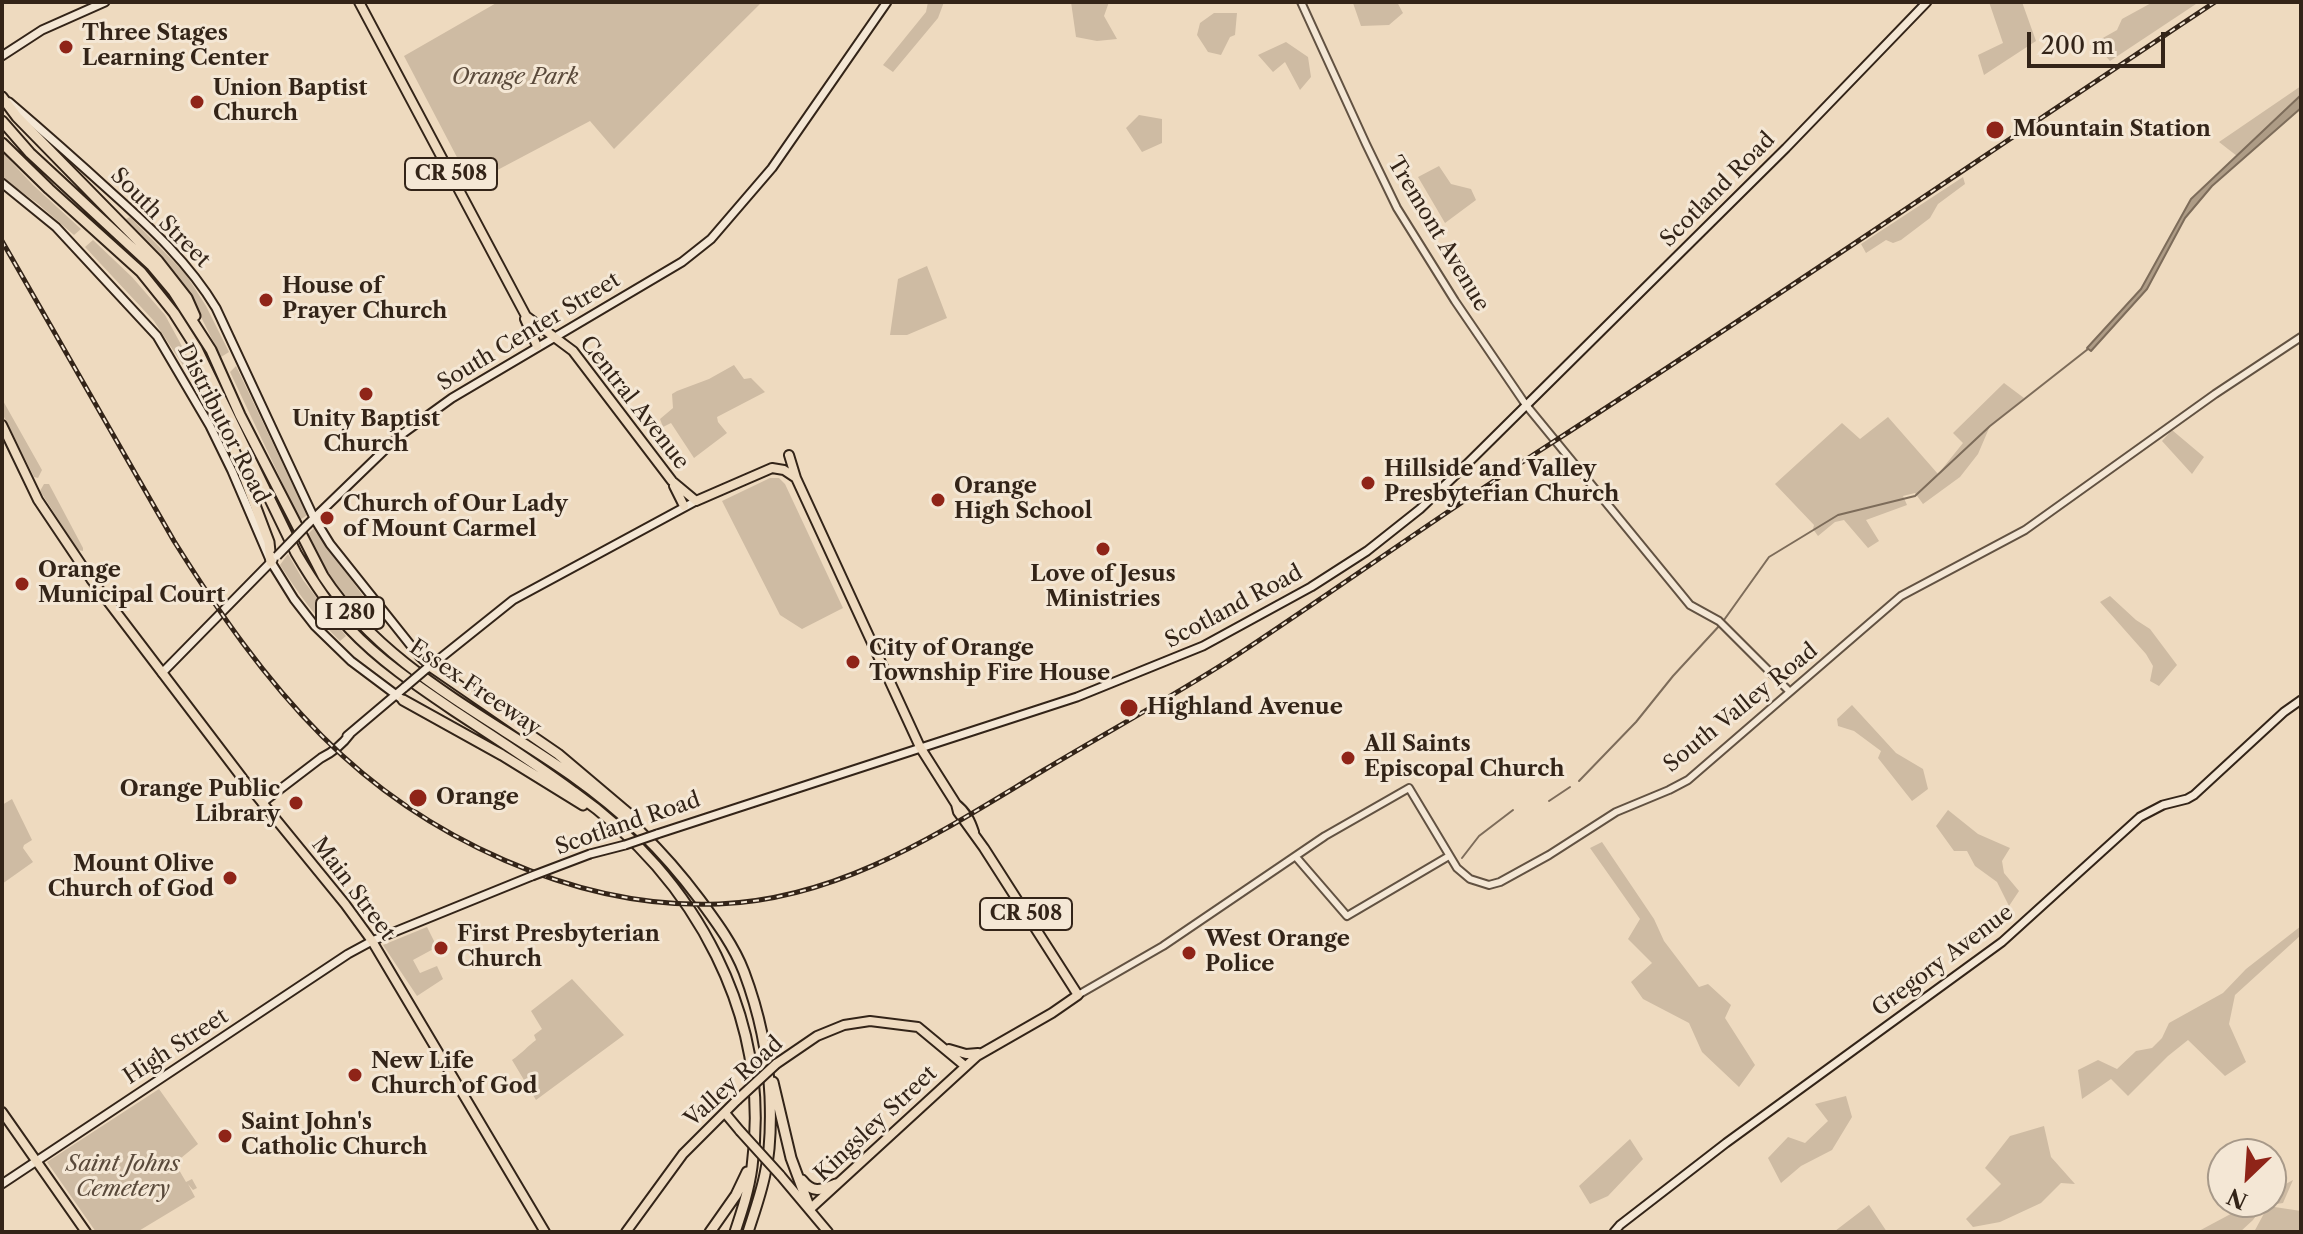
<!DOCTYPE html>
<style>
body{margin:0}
#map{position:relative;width:2303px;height:1234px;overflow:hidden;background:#eedabf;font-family:"Libre Caslon Text",serif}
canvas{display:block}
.frame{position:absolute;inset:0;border:4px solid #332418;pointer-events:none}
.north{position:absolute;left:2207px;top:1138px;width:80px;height:80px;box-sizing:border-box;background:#f4e7d5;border:2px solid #a79989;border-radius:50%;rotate:205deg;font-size:22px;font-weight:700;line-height:32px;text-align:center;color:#332418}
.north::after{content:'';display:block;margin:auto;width:28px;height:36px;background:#8f2418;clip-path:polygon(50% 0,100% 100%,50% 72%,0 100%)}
.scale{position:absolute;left:2027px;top:32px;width:138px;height:36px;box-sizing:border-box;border:4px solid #332418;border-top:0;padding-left:10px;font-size:24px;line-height:28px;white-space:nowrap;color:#332418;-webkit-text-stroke:6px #f4e7d5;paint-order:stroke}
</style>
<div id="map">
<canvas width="2303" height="1234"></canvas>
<div class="frame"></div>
<div class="north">N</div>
<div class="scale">200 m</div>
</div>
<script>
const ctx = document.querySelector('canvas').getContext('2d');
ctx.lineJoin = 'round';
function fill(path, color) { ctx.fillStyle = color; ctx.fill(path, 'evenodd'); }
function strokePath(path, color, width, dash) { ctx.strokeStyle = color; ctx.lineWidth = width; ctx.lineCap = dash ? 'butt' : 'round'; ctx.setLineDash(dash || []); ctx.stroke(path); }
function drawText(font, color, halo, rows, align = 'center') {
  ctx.font = font + ' "Libre Caslon Text",serif'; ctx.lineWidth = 6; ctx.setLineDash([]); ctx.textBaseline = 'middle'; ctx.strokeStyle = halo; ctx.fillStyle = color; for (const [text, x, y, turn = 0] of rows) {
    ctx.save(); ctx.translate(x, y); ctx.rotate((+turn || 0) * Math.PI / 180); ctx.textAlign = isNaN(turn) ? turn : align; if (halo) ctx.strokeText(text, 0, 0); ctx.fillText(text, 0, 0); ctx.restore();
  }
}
fill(new Path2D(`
 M498,2H762L614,149L590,121L471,184L404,56Z
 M928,2H944L938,18L893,72L883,65L926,12Z
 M1071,2H1109L1104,16L1117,39L1097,41L1076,37Z
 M1397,2L1403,13L1389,25L1361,26L1353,3Z
 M1989,2H2022L2036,41L1984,75L1978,55L2003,43Z
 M2153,2H2199L2110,61L2094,43L2117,30L2122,19Z
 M1214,13H1237L1235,35L1230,37L1221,55L1208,52L1197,35L1200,23Z
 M1286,42L1308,57L1311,77L1300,90L1285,62L1273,72L1258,55Z
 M2301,86V95L2237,156L2219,142Z
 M1139,115L1162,119V143L1142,152L1126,128Z
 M2,152L33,185L81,229L74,235L37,203L2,178Z
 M1439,166L1451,184L1471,189L1476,200L1445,223L1418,177Z
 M1963,177L1965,184L1938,204L1930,218L1901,240L1893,243L1886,240L1866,253L1861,244Z
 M130,217L185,273L206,306L229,352L221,357L189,293L122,221Z
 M93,240L132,277L165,315L196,372L190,376L154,321L85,247Z
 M927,266L947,318L907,335H890L898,279Z
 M734,365L744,379L751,378L765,392L717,417L718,422L727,433L694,458L671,423L663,427L660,419L673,408L672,394L677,391L709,379Z
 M236,366L307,515L300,520L230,372Z
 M2004,383L2024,398L1990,426L1978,454L1960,477L1923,504L1915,493L1903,496L1907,505L1866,520L1879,541L1868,548L1844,520L1835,522L1818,536L1813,529L1814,525L1775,484L1842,423L1860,439L1888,417L1938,474L1963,443L1953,433Z
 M2,399L42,470L38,478L34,477L2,413Z
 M2172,430L2204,457L2192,474L2162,441Z
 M770,478H779L785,484L843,608L802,629L780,615L722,501Z
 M44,484H49L83,548V551L78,550L40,491Z
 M314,528L376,614L366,621L330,576L306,536Z
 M288,554L303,580L346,636L340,641C316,618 298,593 280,565Z
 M2110,596L2136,620L2150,629L2177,665L2159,686L2150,681L2153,666L2146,654L2100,602Z
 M1852,705L1896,753L1923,769L1928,789L1912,801L1878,758L1881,751L1854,731L1838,726L1837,719Z
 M12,799L32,840L24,845L23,848L33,862L2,884V805Z
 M1948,810L1978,834L2010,848L2002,861L2004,873L2019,891L2009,906L1997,882L1975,866L1967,851H1954L1936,826Z
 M1602,842L1654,919L1664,941L1699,987L1708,984L1731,1005L1725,1018L1755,1065L1739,1087L1702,1052L1689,1023L1643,999L1631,982L1652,963L1628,939L1640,919L1590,848Z
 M2301,926V935L2235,995L2229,1024L2246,1062L2225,1076L2188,1040L2168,1056L2128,1096L2111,1079L2082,1099L2078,1070L2098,1060L2117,1069L2136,1051L2152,1048L2162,1038L2169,1023L2223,993L2246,969Z
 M427,927L437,947L413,960L420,973L437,966L443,979L417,996L383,945Z
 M572,979L624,1035L536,1100L512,1060C522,1053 528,1046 536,1040L534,1035L542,1029L531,1011Z
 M159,1089L198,1144L175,1163L186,1182L192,1179L197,1188L193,1190L188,1184L195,1197L137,1232H96L47,1162Z
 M1846,1096L1852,1117L1832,1150L1801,1166L1781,1183L1768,1158L1788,1137L1805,1143L1828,1121L1815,1104Z
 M2044,1126L2051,1157L2075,1184L2061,1183L2041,1203L2000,1222L1973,1227L1966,1219L2001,1184L1985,1168L2010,1136Z
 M1630,1139L1643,1159L1608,1196L1590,1204L1579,1186Z
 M2293,1180L2283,1203L2263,1206L2253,1220L2240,1232H2197L2253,1202H2271V1192Z
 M1869,1205L1887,1232L1835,1231Z
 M2268,1206L2301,1211V1232H2254Z`), '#cebba3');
const water = new Path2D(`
 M2301,95V108L2212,186L2185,218L2147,289L2091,351L2087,348L2141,289L2191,199Z`);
fill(water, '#ae9c86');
strokePath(water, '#7d6c5a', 2);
strokePath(new Path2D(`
 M1724,620L1769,557L1838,515L1915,496L1990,426L2088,349
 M1579,781L1636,722L1673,676L1720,625
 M1549,801L1570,787
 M1462,858L1479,836L1513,810`), '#7d6c5a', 2);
const tertiary = new Path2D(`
 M1301,2L1366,144L1397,208L1455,301L1526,405L1690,605L1719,621L1790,692
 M1296,857L1347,916L1449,856
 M1078,995L1163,946L1325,836L1409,788L1457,868L1470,879L1489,885L1500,882L1549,855L1616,812L1669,790L1688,780L1901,596L2025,530L2215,394L2301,337`);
const secondary = new Path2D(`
 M2,56L42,30L105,2
 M9,102C44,132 78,162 112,193C151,228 189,263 216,308L314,518L330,544L420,657L430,666
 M2,183L56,227L157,336L210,426L232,471L271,562L294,599L315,626L351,661L403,700
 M308,524L398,437L452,398L682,262L711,239L772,168L887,2
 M428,668L513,600L696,501
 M162,673L273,560
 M347,736L405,687
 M262,803L321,758C333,752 342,745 350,734
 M657,834L1077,697L1203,646L1311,587L1367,551L1420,509L1470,461L1786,148L1927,2
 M590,854L625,845
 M2,1184L348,954L372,941L532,876
 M1614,1232L1620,1225L1726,1143L2002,942L2140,817L2163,805L2187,799L2194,795L2284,712L2301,700`);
const primary = new Path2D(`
 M359,2L526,316L573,351L672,481L696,501L772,468L784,470L796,478L920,747L956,804L958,812L984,848L1078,995L1052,1013L977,1056L810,1209
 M525,319L537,346
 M2,425L38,500L91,579L243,779L345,904L372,941L545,1232
 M789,455L796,478
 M674,486L684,506
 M956,804C966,812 970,820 974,832
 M949,1049L966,1054L978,1053
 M776,1064L817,1036L844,1025L870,1021L918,1027L965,1066
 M2,1112L86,1232
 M725,1113L740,1131
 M780,1175L828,1232
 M626,1232L683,1154L737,1100`);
const motorway = new Path2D(`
 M2,97L17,117L158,261L187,298L195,316
 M2,121L30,153L152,266L173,291L211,350L240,415L323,576C383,667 484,714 571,775C623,812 662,849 700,900C717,923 734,946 744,972C759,1012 768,1054 770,1096C771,1122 771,1149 765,1174C761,1194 754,1213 748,1232
 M2,143L49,189L141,272L174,313L197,349L296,553C312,580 328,605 349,628C379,660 416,685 453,710C494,737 535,763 574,792C696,878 772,1017 752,1167C749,1190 742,1211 735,1232
 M213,394L269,542L271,562
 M430,666L558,754L629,814
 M403,700L502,755L583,805
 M773,1082L791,1158L810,1209
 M802,1180C813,1194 821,1190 836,1184
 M710,1232L736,1195L747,1172`);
strokePath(tertiary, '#625242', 10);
strokePath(secondary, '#332418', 11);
strokePath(primary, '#332418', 12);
strokePath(motorway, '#332418', 13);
strokePath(tertiary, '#f4e7d5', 6);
strokePath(secondary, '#f4e7d5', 7);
strokePath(primary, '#eedabf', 8);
strokePath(motorway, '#eedabf', 9);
const rail = new Path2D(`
 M2,241L174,541C218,611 264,678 322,736C422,837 576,910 719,904C842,899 942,831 1044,770C1107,732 1172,697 1234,657C1340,587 1443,513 1550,444C1774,300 1993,149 2215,2`);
strokePath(rail, '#332418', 5);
strokePath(rail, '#f4e7d5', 2, [6]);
const secondaryBridge = new Path2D(`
 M277,556L308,524
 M405,687L426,669
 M625,845L657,834
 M532,876L590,854`);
const primaryBridge = new Path2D(`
 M737,1100L776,1064
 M740,1131L780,1175`);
strokePath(secondaryBridge, '#332418', 11, []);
strokePath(primaryBridge, '#332418', 12, []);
strokePath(secondaryBridge, '#f4e7d5', 7);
strokePath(primaryBridge, '#eedabf', 8);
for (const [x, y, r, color] of [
 [66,47,8,"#8f2418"],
 [197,102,8,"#8f2418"],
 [1995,130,10,"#8f2418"],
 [266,300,8,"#8f2418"],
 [366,394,8,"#8f2418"],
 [1368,483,8,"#8f2418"],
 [938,500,8,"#8f2418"],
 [327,518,8,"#8f2418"],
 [1103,549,8,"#8f2418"],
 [22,584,8,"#8f2418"],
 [853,662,8,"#8f2418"],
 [1129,708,10,"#8f2418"],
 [1348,758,8,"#8f2418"],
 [418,798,10,"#8f2418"],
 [296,803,8,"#8f2418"],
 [230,878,8,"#8f2418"],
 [441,948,8,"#8f2418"],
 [1189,953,8,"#8f2418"],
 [355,1075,8,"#8f2418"],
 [225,1136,8,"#8f2418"]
]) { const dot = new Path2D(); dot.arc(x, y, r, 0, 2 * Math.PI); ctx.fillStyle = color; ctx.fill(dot); strokePath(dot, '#f4e7d5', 3); }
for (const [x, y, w] of [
 [451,174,92],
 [350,613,68],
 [1026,914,92]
]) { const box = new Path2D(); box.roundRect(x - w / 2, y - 16, w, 32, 6); ctx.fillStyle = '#f4e7d5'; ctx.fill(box); strokePath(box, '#332418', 2); }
drawText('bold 20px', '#332418', null, [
 ["CR 508",451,174],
 ["I 280",350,613],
 ["CR 508",1026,914]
]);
drawText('bold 22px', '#332418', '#f4e7d5', [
 ["Three Stages",82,34],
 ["Learning Center",82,59],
 ["Union Baptist",213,89],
 ["Church",213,114],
 ["Mountain Station",2013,130],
 ["House of",282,287],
 ["Prayer Church",282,312],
 ["Unity Baptist",366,420,"center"],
 ["Church",366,445,"center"],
 ["Hillside and Valley",1384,470],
 ["Presbyterian Church",1384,495],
 ["Orange",954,487],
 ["High School",954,512],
 ["Church of Our Lady",343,505],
 ["of Mount Carmel",343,530],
 ["Orange",38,571],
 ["Municipal Court",38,596],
 ["Love of Jesus",1103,575,"center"],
 ["Ministries",1103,600,"center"],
 ["City of Orange",869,649],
 ["Township Fire House",869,674],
 ["Highland Avenue",1147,708],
 ["All Saints",1364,745],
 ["Episcopal Church",1364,770],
 ["Orange Public",280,790,"right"],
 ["Library",280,815,"right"],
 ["Orange",436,798],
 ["Mount Olive",214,865,"right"],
 ["Church of God",214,890,"right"],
 ["First Presbyterian",457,935],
 ["Church",457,960],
 ["West Orange",1205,940],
 ["Police",1205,965],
 ["New Life",371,1062],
 ["Church of God",371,1087],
 ["Saint John's",241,1123],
 ["Catholic Church",241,1148]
], 'left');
drawText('italic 22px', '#5a4a3b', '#f4e7d5', [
 ["Orange Park",515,78],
 ["Saint Johns",123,1165],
 ["Cemetery",123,1190]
]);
drawText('22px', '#332418', '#f4e7d5', [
 ["Scotland Road",1718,190,-45],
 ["South Street",160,218,45],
 ["Tremont Avenue",1438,234,59],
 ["South Center Street",529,332,-31],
 ["Central Avenue",634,403,52],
 ["Distributor Road",223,424,63],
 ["Scotland Road",1234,607,-28],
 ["Essex Freeway",475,688,34],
 ["South Valley Road",1741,708,-39],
 ["Scotland Road",628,824,-19],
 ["Main Street",353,889,53],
 ["Gregory Avenue",1943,961,-37],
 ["High Street",176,1047,-33],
 ["Valley Road",734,1082,-42],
 ["Kingsley Street",876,1124,-43]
]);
</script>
